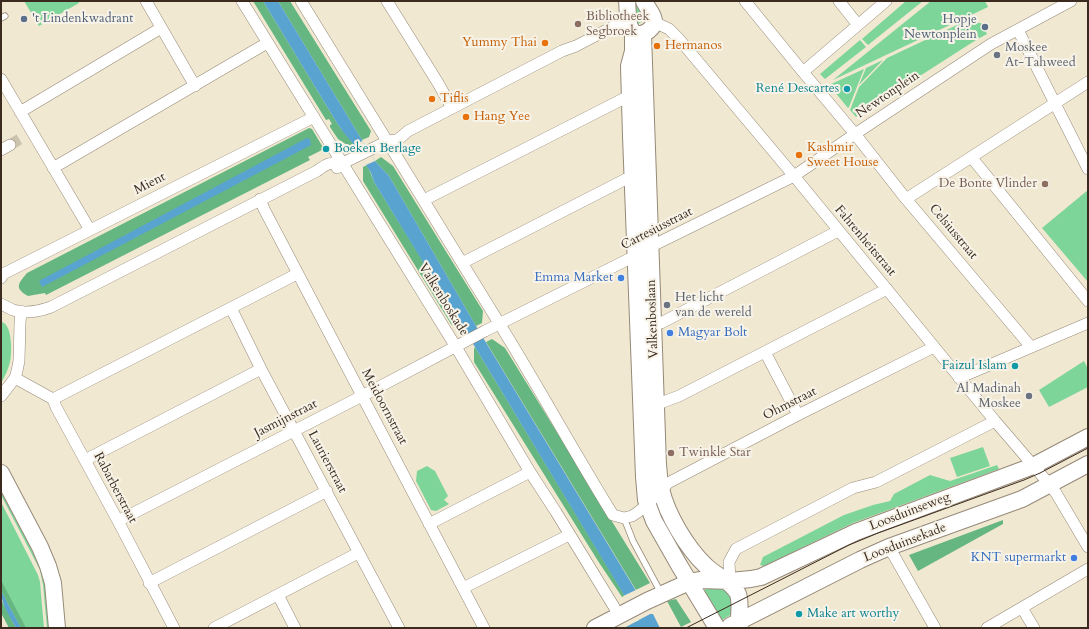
<!DOCTYPE html>
<meta charset="utf-8">
<style>
body{margin:0}
#map{position:relative;width:1089px;height:629px;overflow:hidden;background:#f1e8d1;font-family:Cardo,serif}
canvas{display:block}
.frame{position:absolute;inset:0;border:2px solid #3b2a1e;pointer-events:none}
</style>
<div id="map">
<canvas width="1089" height="629"></canvas>
<div class="frame"></div>
</div>
<script>
const ctx = document.querySelector('canvas').getContext('2d');
ctx.lineJoin = 'round';
function fill(path, color) { ctx.fillStyle = color; ctx.fill(path, 'evenodd'); }
function strokePath(path, color, width, dash) { ctx.strokeStyle = color; ctx.lineWidth = width; ctx.lineCap = dash ? 'butt' : 'round'; ctx.setLineDash(dash || []); ctx.stroke(path); }
function drawText(font, color, halo, rows, align = 'center') {
  ctx.font = font + ' Cardo,serif'; ctx.lineWidth = 4; ctx.setLineDash([]); ctx.textBaseline = 'middle'; ctx.strokeStyle = halo; ctx.fillStyle = color; for (const [text, x, y, turn = 0] of rows) {
    ctx.save(); ctx.translate(x, y); ctx.rotate((+turn || 0) * Math.PI / 180); ctx.textAlign = isNaN(turn) ? turn : align; if (halo) ctx.strokeText(text, 0, 0); ctx.fillText(text, 0, 0); ctx.restore();
  }
}
fill(new Path2D(`
 M24,1H78L79,3L39,26Z
 M639,1L644,16L643,21L638,24L634,23L632,9Z
 M906,1H923L868,45L862,39Z
 M931,1H985L988,7L833,80Z
 M972,18L979,23H981L987,34L976,40L856,117L850,110L859,87L887,58Z
 M860,40L866,47L825,79L820,74Z
 M883,60L859,85L866,68Z
 M864,69L849,107L848,108L829,85Z
 M1088,190V282L1042,228Z
 M1,321C2,322 6,324 6,325C12,332 12,354 10,362C8,370 5,376 1,383Z
 M1084,361L1088,369V387L1049,407L1039,390Z
 M983,447L990,466L957,477L950,458Z
 M997,465L999,469L853,523L764,566L760,565L763,557L844,515L873,505L890,501L894,494L930,475L950,481Z
 M427,466L435,471L448,496L444,500L449,504L436,511L431,510L416,481L417,471Z
 M3,494L12,510H11L16,520L18,521L17,522L25,535V536L32,548L31,549L41,569L46,587L49,628H47L43,585L40,570L1,495Z
 M1,502L38,575L40,582L44,628H21L1,591Z
 M716,584L729,592L735,612L719,622L704,596L705,590L709,586Z`), '#7ed599');
fill(new Path2D(`
 M253,1H263L337,123C342,131 349,137 354,145L350,147L338,139L330,127V125L332,124L329,119L326,120Z
 M278,1H290L371,131L369,137L362,140Z
 M309,128L312,129L324,149L308,157L310,160L46,295L45,293L28,296C14,288 18,284 27,273Z
 M381,157L393,166L483,311L482,323L476,326L389,176L375,161Z
 M367,165L371,174L374,182L466,331H462L451,324L363,181V167Z
 M492,339L505,348L650,583L636,590L486,342Z
 M475,347L625,596L622,597L598,561L474,362V349Z
 M1003,520V524L918,571L909,555Z
 M1,580L26,628H21L1,591Z
 M1,599L16,628H9L1,613Z
 M676,599L691,622L681,627L667,601Z`), '#66b681');
fill(new Path2D(`
 M263,1H278L362,140V141L375,161L389,176L476,326L650,614H653L660,628H624L639,620L475,347L374,182L371,173L355,146L344,133L337,123Z
 M307,138L310,139L311,145L42,287L39,281Z
 M1,591L21,628H16C10,616 1,604 1,591Z`), '#59a3d0');
fill(new Path2D(`
 M362,141L375,161L366,165L354,145Z
 M638,589L651,612H654L635,622L634,621L637,619L623,596Z`), '#f1e8d1');
strokePath(new Path2D(`
 M10,145L23,137`), '#cdc2ad', 11, [11, 5.5]);
const lane = new Path2D(`
 M1,18L5,16
 M624,518L633,541L661,593`);
const street = new Path2D(`
 M146,1L195,86
 M242,1L336,153L456,347L530,472L556,512L619,615
 M301,1C367,108 433,215 499,323C538,386 574,452 613,515L624,518L632,516L638,512L648,504L668,483L798,415L934,347
 M387,1L438,83L452,108
 M745,1L803,72L855,134L991,44L1071,1
 M839,1L858,25
 M654,22L669,29L679,39L794,176L995,421L1050,485L1056,493L1088,547
 M1018,30L1088,169
 M803,72L886,1
 M1,79L90,230
 M20,112L161,28
 M1,150L10,145
 M972,158L1088,301
 M53,168L267,43
 M337,168L343,163L388,141L397,140L401,137L408,131L562,51L576,46L620,23L623,17L628,11
 M260,199L264,209L484,628
 M906,199L1088,82
 M424,200L623,99L631,98
 M462,263L626,179H633
 M1,278L3,274L314,117
 M1,304C5,306 9,308 13,310C25,314 40,311 51,307L317,171C326,164 330,162 343,163
 M231,308L261,369L399,628
 M653,325L661,323L838,231
 M765,352L798,415
 M15,378L53,399L56,407L118,521L174,628
 M959,378L1088,323
 M1,396L15,378L17,371L19,361L20,323L21,311
 M53,399L297,274
 M656,403L663,402L679,396L887,289
 M85,460L261,369
 M118,521L362,396L485,331L629,259L658,243L794,176L855,134L906,199L1031,347
 M429,524L530,472
 M889,547L935,628
 M730,581L729,562L736,549L853,488L876,482L995,421
 M149,583L327,491
 M463,588L569,535
 M278,595L295,628
 M1022,608L1034,628
 M214,628L358,553
 M987,628L1088,569`);
const secondary = new Path2D(`
 M627,1C628,8 627,23 631,29C637,40 654,31 654,21C654,14 646,7 644,1
 M633,33V51L629,66L631,136L644,477L646,500L654,521L679,565L717,628
 M643,34L658,465C659,473 659,481 661,489C667,515 687,548 706,566C716,576 732,581 738,594C742,605 737,617 740,628
 M1,473L40,547L48,566L53,583L57,628
 M730,626L860,560L889,547L1022,499L1088,464
 M595,628L647,601L689,582L701,580L730,581L751,579L761,577L856,532L1033,466L1088,437`);
strokePath(lane, '#968978', 7);
strokePath(street, '#968978', 12);
strokePath(secondary, '#968978', 18);
strokePath(lane, '#fff', 5.5);
strokePath(street, '#fff', 11);
strokePath(secondary, '#fff', 16);
strokePath(new Path2D(`
 M686,628L849,545L878,533L1024,480L1040,473L1088,448`), '#3b2a1e', 1);
for (const [x, y, r, color] of [
 [24,19,4,"#5c6f8a"],
 [578,24,4,"#8d6e63"],
 [985,27,4,"#5c6f8a"],
 [545,43,4,"#e8710a"],
 [657,46,4,"#e8710a"],
 [997,55,4,"#6b7280"],
 [847,89,4,"#0f9aa8"],
 [432,99,4,"#e8710a"],
 [466,117,4,"#e8710a"],
 [326,149,4,"#0f9aa8"],
 [799,155,4,"#e8710a"],
 [1045,184,4,"#8d6e63"],
 [621,278,4,"#3f7fe0"],
 [667,305,4,"#6b7280"],
 [670,333,4,"#3f7fe0"],
 [1015,366,4,"#0f9aa8"],
 [1029,396,4,"#6b7280"],
 [671,453,4,"#8d6e63"],
 [1074,558,4,"#3f7fe0"],
 [799,614,4,"#0f9aa8"]
]) { const dot = new Path2D(); dot.arc(x, y, r, 0, 2 * Math.PI); ctx.fillStyle = color; ctx.fill(dot); strokePath(dot, '#f7f3e8', 1.5); }
drawText('13px', '#785e54', '#f7f3e8', [
 ["Bibliotheek",586,17],
 ["Segbroek",586,32],
 ["De Bonte Vlinder",1037,184,"right"],
 ["Twinkle Star",679,453]
], 'left');
drawText('13px', '#4e5e75', '#f7f3e8', [
 ["'t Lindenkwadrant",32,19],
 ["Hopje",977,20,"right"],
 ["Newtonplein",977,35,"right"]
], 'left');
drawText('13px', '#c56008', '#f7f3e8', [
 ["Yummy Thai",537,43,"right"],
 ["Hermanos",665,46],
 ["Tiflis",440,99],
 ["Hang Yee",474,117],
 ["Kashmir",807,148],
 ["Sweet House",807,163]
], 'left');
drawText('13px', '#5b616d', '#f7f3e8', [
 ["Moskee",1005,48],
 ["At-Tahweed",1005,63],
 ["Het licht",675,298],
 ["van de wereld",675,313],
 ["Al Madinah",1021,389,"right"],
 ["Moskee",1021,404,"right"]
], 'left');
drawText('13px', '#0d838f', '#f7f3e8', [
 ["René Descartes",839,89],
 ["Boeken Berlage",334,149,"left"],
 ["Faizul Islam",1007,366],
 ["Make art worthy",807,614,"left"]
], 'right');
drawText('13px', '#3b2a1e', '#f7f3e8', [
 ["Newtonplein",888,95,-34],
 ["Mient",150,184,-27],
 ["Cartesiusstraat",657,229,-27],
 ["Celsiusstraat",953,232,50],
 ["Fahrenheitstraat",865,241,50],
 ["Valkenboskade",443,300,58],
 ["Valkenboslaan",653,319,-92],
 ["Ohmstraat",790,404,-27],
 ["Meidoornstraat",384,407,62],
 ["Jasmijnstraat",286,419,-27],
 ["Laurierstraat",327,462,62],
 ["Rabarberstraat",115,488,62],
 ["Loosduinseweg",910,512,-21],
 ["Loosduinsekade",905,543,-21]
]);
drawText('13px', '#366cbe', '#f7f3e8', [
 ["Emma Market",613,278],
 ["Magyar Bolt",678,333,"left"],
 ["KNT supermarkt",1066,558]
], 'right');
</script>
